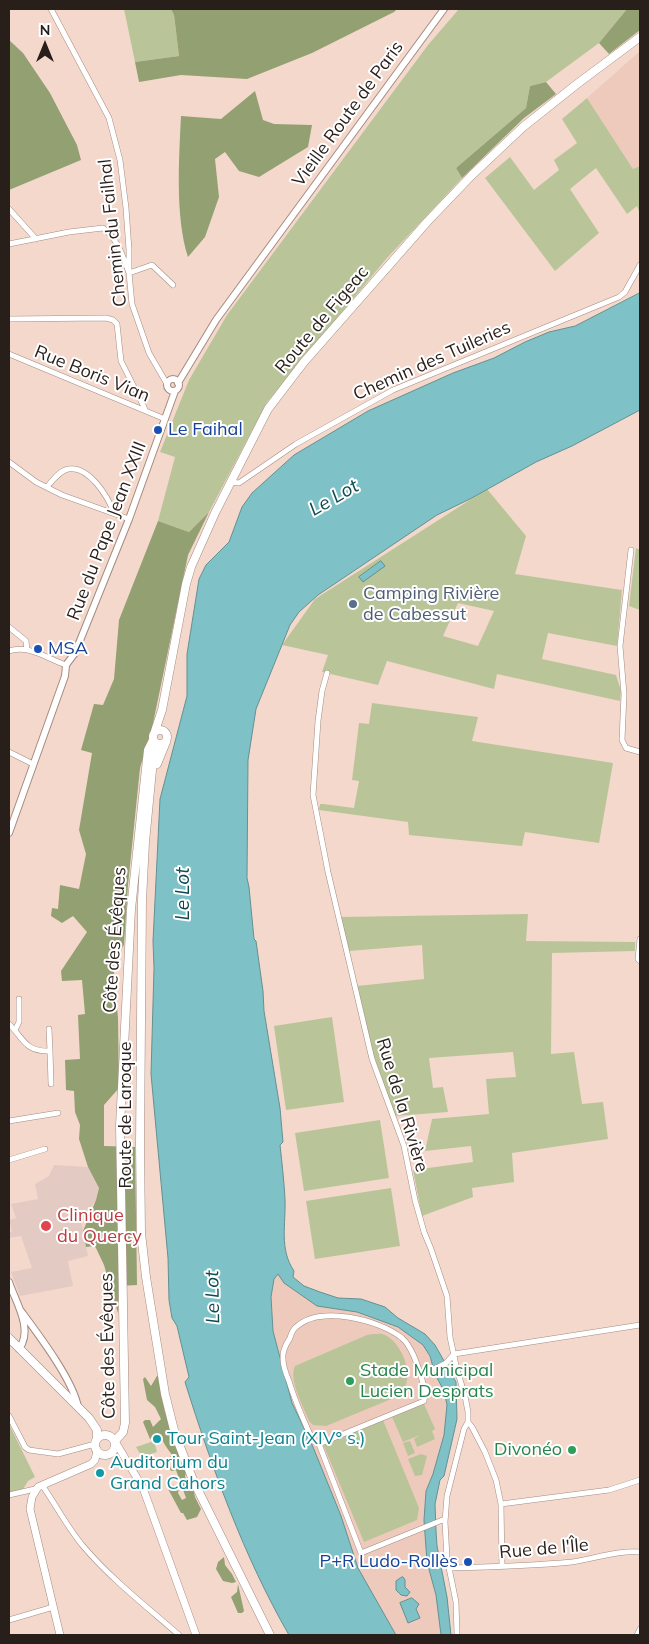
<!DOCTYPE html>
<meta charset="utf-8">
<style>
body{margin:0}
#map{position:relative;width:649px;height:1644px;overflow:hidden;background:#f4d8cc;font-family:Mulish,sans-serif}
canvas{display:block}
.frame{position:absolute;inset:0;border:10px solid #281e1a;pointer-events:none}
.north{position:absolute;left:20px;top:20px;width:50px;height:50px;-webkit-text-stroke:4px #fff;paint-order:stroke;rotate:0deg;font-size:14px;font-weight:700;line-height:20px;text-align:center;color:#281e1a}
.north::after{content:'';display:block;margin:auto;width:18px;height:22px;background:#281e1a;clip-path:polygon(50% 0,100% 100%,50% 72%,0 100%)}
</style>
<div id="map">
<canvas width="649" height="1644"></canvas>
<div class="frame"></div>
<div class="north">N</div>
</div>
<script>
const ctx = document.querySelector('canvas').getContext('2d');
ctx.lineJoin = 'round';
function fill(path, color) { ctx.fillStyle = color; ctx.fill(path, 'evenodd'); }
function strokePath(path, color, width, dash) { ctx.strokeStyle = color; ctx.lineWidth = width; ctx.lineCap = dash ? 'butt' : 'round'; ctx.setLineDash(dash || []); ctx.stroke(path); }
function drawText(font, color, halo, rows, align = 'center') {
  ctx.font = font + ' Mulish,sans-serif'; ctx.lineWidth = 4; ctx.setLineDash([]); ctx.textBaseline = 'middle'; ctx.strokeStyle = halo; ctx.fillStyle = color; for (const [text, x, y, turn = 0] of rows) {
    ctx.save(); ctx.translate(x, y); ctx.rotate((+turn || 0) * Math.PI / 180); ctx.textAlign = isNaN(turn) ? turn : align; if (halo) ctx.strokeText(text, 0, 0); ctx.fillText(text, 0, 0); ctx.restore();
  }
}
fill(new Path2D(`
 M640,51V166L633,169L587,98Z
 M278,1273L284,1283L317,1306L357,1312L398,1327L423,1345L430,1356L435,1374L444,1391L447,1405L444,1435L433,1474L426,1491L424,1520L427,1562L436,1595L441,1635H396L358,1568L341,1516L313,1447L292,1403L273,1331L271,1297L274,1279Z`), '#edcabc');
fill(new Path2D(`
 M54,1165L88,1167L99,1188L96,1200L81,1220L88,1256L68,1261L73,1286L20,1296L11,1272L32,1268L21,1236L9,1238V1233L12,1231L9,1220L16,1218L11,1204L38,1199L35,1184L49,1176Z`), '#e3cbc3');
fill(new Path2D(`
 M124,9H171L174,15L179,56L135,62Z
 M459,9H627L599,43L546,82L530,86L526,108L456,168L462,178L387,258L267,402L209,512L189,532L158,521L175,457L160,452L189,380L227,315L428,45Z
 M587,98L633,169L640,166V214L637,206L627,214L596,168L570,189L599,233L555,271L485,178L510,157L534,190L559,170L554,160L577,143L562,119Z
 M487,489L526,536L515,574L622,590L617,646L548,633L542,659L616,675L621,691L620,701L497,674L494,689L387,661L378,685L322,672L328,655L282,645L315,599ZM458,603L494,611L478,646L443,636Z
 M636,548L640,550V610L629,606Z
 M372,703L478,717L472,741L613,763L599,843L525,832L522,846L409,835L408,822L319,810L320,804H323L354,808L359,781L352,780L359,723L369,724Z
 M528,914L526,941L635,942V951L552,953L551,1054L574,1052L582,1104L603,1102L608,1139L512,1153L514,1182L472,1188L473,1197L422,1216L413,1170L473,1162L471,1146L425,1151L432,1119L489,1114L486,1079L516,1077L513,1052L429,1058L433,1088L443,1087L448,1112L395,1116L373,1053L357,986L424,979L422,945L349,951L341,917Z
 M332,1017L344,1102L286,1110L274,1026Z
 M380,1120L389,1178L304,1191L295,1133Z
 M391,1188L400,1246L315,1259L306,1201Z
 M373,1334C377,1334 382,1333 385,1335C400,1342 412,1369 406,1384C404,1390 400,1393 396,1397L326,1426L313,1425L309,1421C304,1407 288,1380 295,1366L367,1335Z
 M424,1404L435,1429L432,1431L435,1439L417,1447L414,1439L420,1435L403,1442L392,1417Z
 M383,1420L419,1508L417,1520L364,1542L323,1444Z
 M9,1424L35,1477L28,1481L22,1491L9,1494Z
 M154,1441L157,1452L142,1457L136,1447Z
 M410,1441L415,1453L408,1456L403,1443Z
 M421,1454L427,1456L422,1475L415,1476L408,1459Z`), '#b9c599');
fill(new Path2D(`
 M171,9H397L394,12L312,53L247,79L181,75L139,82L135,62L179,56L174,15Z
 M627,9H640V30L609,54L599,43Z
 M9,40L23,53L50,93L77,145L81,160L9,190Z
 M546,82L556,94L524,118L462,178L456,168L526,108L530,86Z
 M255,91L263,120L274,124L312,125L308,147L259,177L239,171L225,152L215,159L219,197L205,237L188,257C175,216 179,159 181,116L221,119Z
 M209,512L188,555L152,728L140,768L128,885L124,945L113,962L118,1018L119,1088L104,1105V1146L135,1147L137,1285L119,1286L118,1313L104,1265L95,1246L86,1247L83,1231L96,1200L99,1188L88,1167L79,1139L80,1125L75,1112L74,1091L66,1090L65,1060L80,1059L78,1015L85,1014L82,980L62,981L61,971L87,932L73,916L62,923L51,916L52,908L58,909L60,885L79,889L86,854L79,830L92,753L81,750L94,704L103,705L114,679L119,620L158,521L189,532Z
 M157,1376H158L165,1412L186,1472L185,1477L193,1488L195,1497L201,1509L197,1517L187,1520L183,1513H181L167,1487L170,1484L179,1488L178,1493L182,1500L186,1498L176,1470L171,1471L170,1469L172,1464L170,1457L172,1455C167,1448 163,1443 160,1434L150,1439L143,1422L145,1420H150L153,1427L161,1419L155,1407L147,1400L143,1379L145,1377L151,1386Z
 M224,1557L225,1565L232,1574L236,1582L232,1583L223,1581L216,1569L218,1562Z
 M238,1584L244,1611L242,1613H238L231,1597L237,1592Z`), '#93a071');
const water = new Path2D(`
 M640,293V410L572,446L536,462L470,499L437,515L318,595L299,612L290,625L256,709L248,760L247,878L249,887L254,939L256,941L263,991L264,1011L280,1108L283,1142L280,1145C282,1163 284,1181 285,1199C286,1224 279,1249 294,1271L293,1277L304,1286L320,1292L338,1298L361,1299L385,1307L398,1318L425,1334L435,1345L456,1382L457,1419L444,1476L440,1480L435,1504L436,1531L437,1546L447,1597L451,1635H441L436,1595L427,1562L424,1520L426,1491L433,1474L444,1435L447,1405L444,1391L435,1374L430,1356L423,1345L398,1327L357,1312L317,1306L284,1283L278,1274L274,1279L271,1297L273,1331L292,1403L313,1447L341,1516L358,1568L396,1635H289C244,1557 212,1468 185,1382L189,1377L177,1326L172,1318L169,1300L168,1258L151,1074L154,968L153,941L160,799L187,696V654L199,579L206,565L229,542L242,507L252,493L294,455L368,411L453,373L494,358L525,342L549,332L575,326Z
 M381,561L385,566L363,582L359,577Z
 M403,1577L405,1580V1587L410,1592L407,1596L401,1595L396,1590V1581L400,1578Z
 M412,1598L419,1604L416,1609L420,1618L408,1623L400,1603Z`);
fill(water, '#7ec1c6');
strokePath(water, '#649092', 1);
const minor = new Path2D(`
 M51,9L109,118L120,160L126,208L129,250V273L132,304L149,353L167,384
 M9,209L36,239
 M9,244L69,232L103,228C118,239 123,257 129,273L152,265L173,285
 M9,319L106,318L113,320L117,324L121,361L144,407L145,410
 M9,354L165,419
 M9,462L36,482L62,495L129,519
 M231,482L239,483L296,444L393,390L619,297L625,292L640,265
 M47,487C52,481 59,471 68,469C89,465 108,497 114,513
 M631,550L620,646L624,694L622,740L626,748L640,752
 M9,627L26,641L27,650
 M9,651C28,644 48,659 66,665
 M327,673L322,691L318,721L313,795L328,872L372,1059L404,1146L415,1200L424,1232L431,1249L447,1296L450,1337L457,1370L465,1396L468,1412V1422L472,1427L485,1452L496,1480L501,1504L502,1567
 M9,752L33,764
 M640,939L638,959L640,961
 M9,1024C24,1039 25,1052 50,1051L51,1084
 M49,1029L50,1051
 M15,1030L19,1022V999
 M9,1121L58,1113
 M9,1160L45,1149
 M454,1354L640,1325
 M9,1416L25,1447L29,1450L58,1454L95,1444
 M319,1444L313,1441C304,1421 295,1402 289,1381C286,1374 283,1366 283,1359C282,1352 286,1344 290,1338C291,1334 293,1330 295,1328C319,1304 380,1320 402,1338C412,1347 417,1364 421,1376
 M42,1485C56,1505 67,1527 83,1546C111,1579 146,1606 179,1635
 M9,1495L35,1489
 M501,1504L609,1490L640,1480
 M445,1519L361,1553L319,1444L424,1401L425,1391L421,1376L446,1363L454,1354
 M449,1568C490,1567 531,1566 572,1562C593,1559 619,1550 640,1552
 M9,1620L50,1608L53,1605
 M457,1635L456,1602L447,1558L445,1522L447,1496L464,1429L468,1422
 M637,1635L640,1629`);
const tertiary = new Path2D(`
 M167 385a6 6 0 1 1 12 0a6 6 0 1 1-12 0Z
 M178,383L216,320L444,9
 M9,833L65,676L66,665L75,653L129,519L175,391
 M9,1282C15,1301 34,1329 19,1349
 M21,1311C38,1334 73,1380 78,1407`);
const secondary = new Path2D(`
 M116,1443L143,1488L196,1635
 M60,1635L30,1509L32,1497L38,1487L91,1464L95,1460L97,1450`);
const primary = new Path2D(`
 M153 737a7 7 0 1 1 14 0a7 7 0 1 1-14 0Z
 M155,731L162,710L186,584L191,567L215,513L268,409L304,362L427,222L472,175L523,127L577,84L640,37
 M157,744L152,770L145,842L142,900L140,1144L141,1233L146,1277L165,1394L175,1434L193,1480L270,1635
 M157,764L166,742
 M9,1338L89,1418L97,1430V1439
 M95 1445a10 10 0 1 1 20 0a10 10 0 1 1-20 0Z
 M115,1441L123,1432L125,1423L120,1126L131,909L148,750L153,740`);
strokePath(minor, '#a48b80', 6);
strokePath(tertiary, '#a48b80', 8);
strokePath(secondary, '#a48b80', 8);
strokePath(primary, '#a48b80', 9);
strokePath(minor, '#fff', 5);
strokePath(tertiary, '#fff', 6);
strokePath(secondary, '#fff', 7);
strokePath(primary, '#fff', 8);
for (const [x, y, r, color] of [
 [158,430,5,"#1a4fb4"],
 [353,604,5,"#5c6f8a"],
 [38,649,5,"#1a4fb4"],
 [46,1226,6,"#e0444e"],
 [350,1381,5,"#2e9e5b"],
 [157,1439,5,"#0f9aa8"],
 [572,1450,5,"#2e9e5b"],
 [100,1473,5,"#0f9aa8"],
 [468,1562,5,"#1a4fb4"]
]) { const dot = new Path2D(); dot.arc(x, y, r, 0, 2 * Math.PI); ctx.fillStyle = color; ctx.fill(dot); strokePath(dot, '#fff', 2); }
drawText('18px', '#281e1a', '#fff', [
 ["Vieille Route de Paris",348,114,-54],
 ["Chemin du Failhal",113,233,-96],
 ["Route de Figeac",322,320,-50],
 ["Chemin des Tuileries",432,361,-24],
 ["Rue Boris Vian",92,374,22],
 ["Rue du Pape Jean XXIII",107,531,-69],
 ["Côte des Évêques",115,940,-86],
 ["Rue de la Rivière",402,1105,73],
 ["Route de Laroque",126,1115,-90],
 ["Côte des Évêques",108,1346,-91],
 ["Rue de l'Île",544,1549,-5]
]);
drawText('18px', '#164399', '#fff', [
 ["Le Faihal",168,430],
 ["MSA",48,649],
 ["P+R Ludo-Rollès",458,1562,"right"]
], 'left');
drawText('18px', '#4e5e75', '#fff', [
 ["Camping Rivière",363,594],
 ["de Cabessut",363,615]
], 'left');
drawText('18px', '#be3a42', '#fff', [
 ["Clinique",57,1216],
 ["du Quercy",57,1237]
], 'left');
drawText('18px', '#27864d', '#fff', [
 ["Stade Municipal",360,1371],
 ["Lucien Desprats",360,1392],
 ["Divonéo",562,1450,"right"]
], 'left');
drawText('18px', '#0d838f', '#fff', [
 ["Tour Saint-Jean (XIV° s.)",167,1439],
 ["Auditorium du",110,1463],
 ["Grand Cahors",110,1484]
], 'left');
drawText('italic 19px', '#0e4b50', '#fff', [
 ["Le Lot",334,498,-30],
 ["Le Lot",183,894,-90],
 ["Le Lot",213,1297,-91]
]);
</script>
